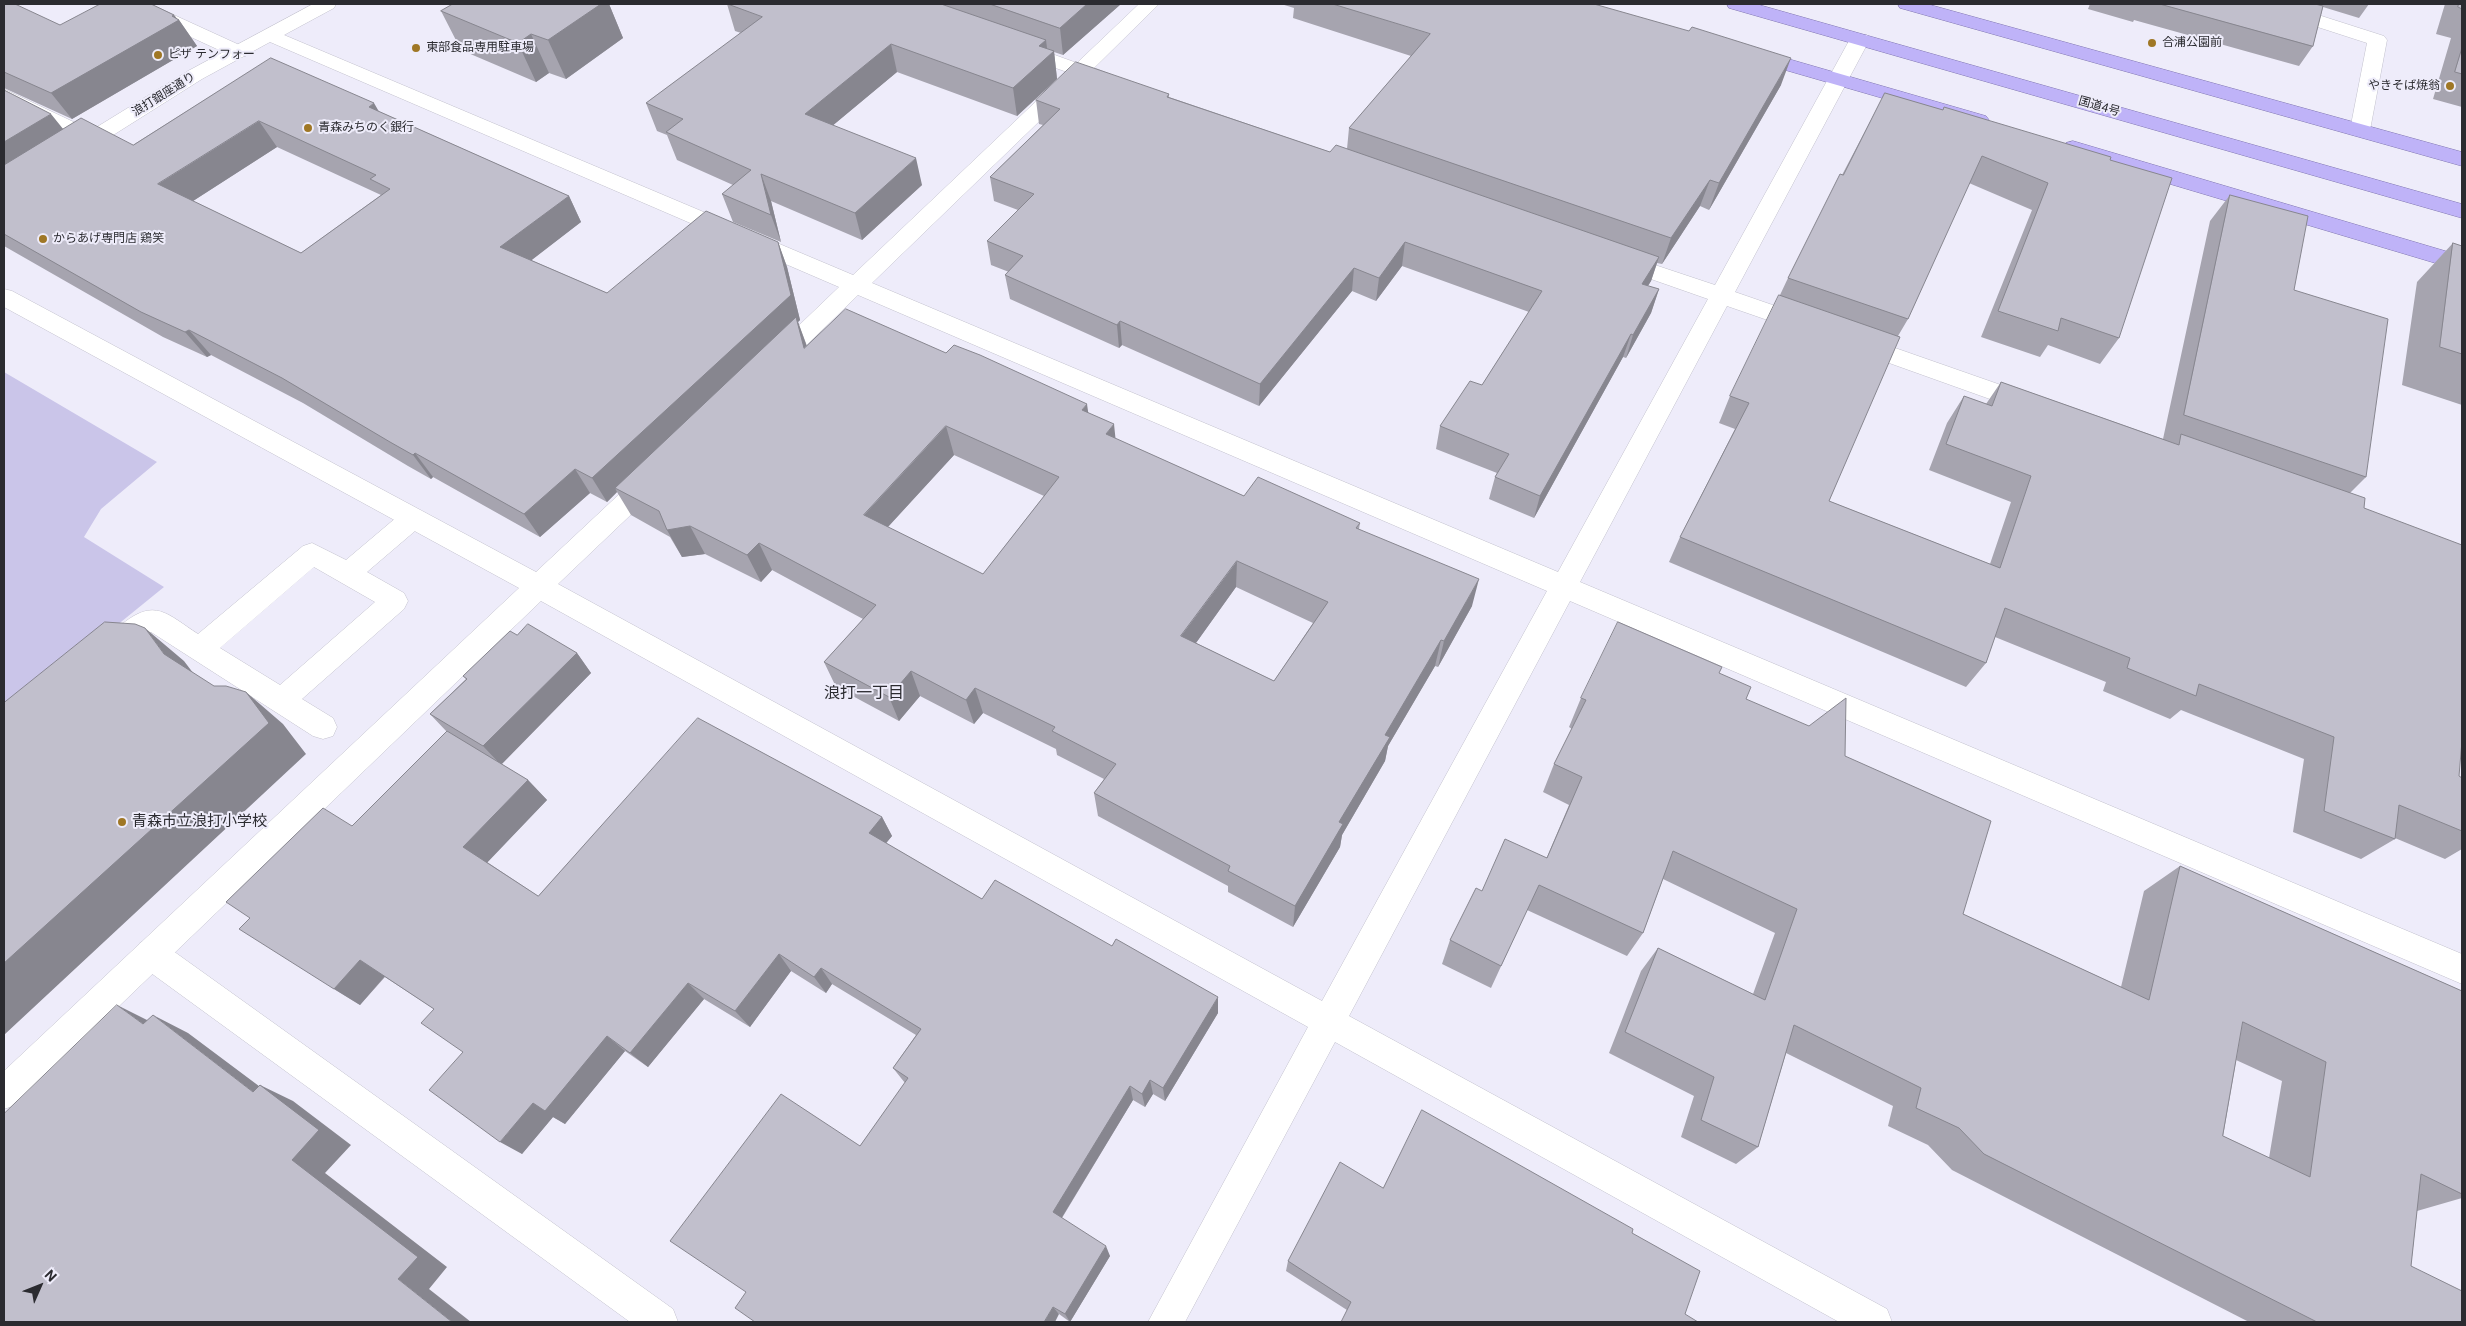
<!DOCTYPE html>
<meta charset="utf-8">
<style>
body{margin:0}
#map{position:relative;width:2466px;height:1326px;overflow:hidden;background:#eeecfa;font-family:Roboto,sans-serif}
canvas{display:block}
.frame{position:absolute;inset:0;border:5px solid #2b2b30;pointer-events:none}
.north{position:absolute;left:15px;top:1261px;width:50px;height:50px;-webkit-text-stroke:4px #eeecfa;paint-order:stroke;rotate:46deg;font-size:14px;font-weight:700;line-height:20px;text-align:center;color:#2b2b30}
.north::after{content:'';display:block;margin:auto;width:18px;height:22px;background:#2b2b30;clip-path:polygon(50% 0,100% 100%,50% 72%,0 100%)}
</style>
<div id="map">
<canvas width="2466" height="1326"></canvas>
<div class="frame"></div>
<div class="north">N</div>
</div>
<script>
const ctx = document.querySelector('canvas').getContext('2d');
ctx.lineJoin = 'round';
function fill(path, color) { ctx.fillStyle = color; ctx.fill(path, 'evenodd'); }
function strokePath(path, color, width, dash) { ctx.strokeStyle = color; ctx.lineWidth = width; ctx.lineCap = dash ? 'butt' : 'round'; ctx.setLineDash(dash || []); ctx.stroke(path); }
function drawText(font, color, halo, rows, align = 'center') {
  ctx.font = font + ' Roboto,"Noto Sans JP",sans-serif'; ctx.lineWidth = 4; ctx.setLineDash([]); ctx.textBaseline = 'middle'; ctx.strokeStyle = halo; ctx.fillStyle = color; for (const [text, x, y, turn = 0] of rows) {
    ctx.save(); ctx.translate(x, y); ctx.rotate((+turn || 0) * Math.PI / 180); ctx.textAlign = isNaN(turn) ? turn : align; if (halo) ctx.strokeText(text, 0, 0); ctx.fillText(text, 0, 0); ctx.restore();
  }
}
fill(new Path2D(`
 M4,372L157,462L101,509L84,537L164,587L4,717Z`), '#cac5e9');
const service = new Path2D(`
 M2257,4H2284L2384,36L2387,40L2370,130L2367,135L2360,136L2353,135L2350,130L2367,43L2259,8Z
 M413,508L422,511L426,518L422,525L367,572L404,593L408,601L404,609L302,699L333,718L337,727L333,736L323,739L313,736L151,632C135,643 121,664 100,657L96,649C102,638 111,632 121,625C155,597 167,614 198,634L303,546L312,543L346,560L404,511ZM314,567L375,602L280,685L220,648Z`);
const minor = new Path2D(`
 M126,4H150L246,48L249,52L246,56H232L128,8Z
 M4,89L99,134L102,139L99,144L92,145L85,144L4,103Z
 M151,939L162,943L673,1309L678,1322H630L140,965L135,954L140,943Z`);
const tertiary = new Path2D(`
 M313,4H336L334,8L284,35L853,275L1067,72L1013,53L1010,49L1013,45H1027L1077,63L1139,4H1159L1094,68L1112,75L1115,79L1112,83L1105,85L1084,78L872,283L1558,572L1708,299L1611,265L1608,260L1611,255L1619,253L1715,285L1850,39L1853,35H1867L1870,39L1735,292L1813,319L1817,325L1813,331L1805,333L1727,306L1580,582L2462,954V984L1570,601L1349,1016L1887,1309L1892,1322H1839L1335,1042L1185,1322H1148L1308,1027L541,601L16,1105L4,1109V1071L519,588L4,307V289L12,291L536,572L643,472L652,469L661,472L665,479L661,486L558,584L1322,1001L1547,591L858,295L784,367L776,369L768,367L764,361L768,355L839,287L270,42L202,79L80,156L73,158L66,156L63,151L66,146L188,71Z
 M1858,335L2038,398L2041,404L2038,410L2029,413L1850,349L1846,343L1850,337Z`);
const trunk = new Path2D(`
 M1727,4H1756L2462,204V218L1729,8Z
 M1898,4H1927L2462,152V166L1900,8Z
 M1754,49L1986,116L1989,120L1986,124L1979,126L1747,59L1744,55L1747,51Z
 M2073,141L2462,256V271L2066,153L2063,148L2066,143Z`);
strokePath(service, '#c2c1cd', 1);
strokePath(minor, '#c2c1cd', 1);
strokePath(tertiary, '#c2c1cd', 1);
strokePath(trunk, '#8177b1', 1);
fill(service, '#fff');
fill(minor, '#fff');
fill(tertiary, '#fff');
fill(trunk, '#bfb3f8');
fill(new Path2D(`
 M4,4L60,25L174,15L177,19L179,20L197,46L72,119L4,88Z
 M453,4H609L623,38L566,79L549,73L536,82L461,50L441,11Z
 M727,4H1121L1063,55L1054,52L1057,79L1017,116L897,72L833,125L922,185L862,240L771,201L781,242L733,222L722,194L733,185L677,160L667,135L657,131L646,103L741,33L735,31Z
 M1281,4H1594L1781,85L1709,210L1700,206L1662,264L1657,263L1651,281L1648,286L1659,289L1651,313L1626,358L1623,357L1534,518L1489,499L1495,477L1497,473L1436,449L1440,426L1482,385L1529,312L1402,266L1376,301L1352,291L1259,406L1122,345L1119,348L1010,299L1005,275L1009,272L991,265L987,241L1018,210L994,201L990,177L1043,125L1039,124L1036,100L1169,94V97L1330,152L1347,149L1349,128L1411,56L1293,18L1294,8Z
 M2090,4H2369L2359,18L2323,7L2313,46L2299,66L2134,20L2133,22L2088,9Z
 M2445,4H2462V107L2433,99L2451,38L2436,34Z
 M271,58L378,111L569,196L581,222L531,260L607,293L778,242L787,267L800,320L798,322L807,346L946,353L1089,413L1116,439L1244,496L1360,523L1359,529L1472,606L1438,667L1435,666L1388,746L1385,761L1342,835L1340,847L1293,927L1228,892V886L1098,816L1094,793L1104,779L1057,755L1056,749L983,713L974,724L920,696L899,721L836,687L824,662L863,619L772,570L761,582L705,554L682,557L670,537L631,515L617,492L607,502L590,493L540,537L433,477L431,479L408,466L303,403L211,355L207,357L163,337L4,246V90L63,129L133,145ZM277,147L381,195L301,253L193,201ZM954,455L1044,496L983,574L888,527ZM1236,587L1313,623L1274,681L1196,643Z
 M1885,93L2110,160L2119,338L2100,364L2048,345L2040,357L1981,337L2032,210L1969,183L1908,319L1898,336L1829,501L1990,564L2011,502L1929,470L1947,423L1964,396L1986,404L2001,382L2163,439L2210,221L2230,195L2294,290L2366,477L2350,493L2364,508L2459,776L2462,778V849L2445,859L2395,838V839L2361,859L2293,832L2304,759L2181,710L2170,719L2103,691L2106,682L1995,637L1986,663L1966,687L1669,562L1680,537L1735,429L1719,423L1730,396L1780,295L1788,278Z
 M2453,243L2462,246V405L2402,385L2417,282Z
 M517,635L577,653L591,673L501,764L528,780L547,800L487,862L538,896L882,817L892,836L886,843L982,899L1218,1013L1165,1101L1153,1094L1145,1107L1133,1100L1062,1218L1110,1256L1070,1322L1059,1314L860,1146L905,1083L893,1068L916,1035L832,984L826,993L791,971L750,1027L704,999L648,1067L625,1051L565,1124L553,1117L522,1154L463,1052L434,1009L385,977L360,1005L334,989L250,918L352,826L447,732L430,714L466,679L463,676Z
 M1719,673L1746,699L1845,756L1963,914L2121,987L2144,891L2180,866L2462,991V1198L2417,1211L2411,1266L2462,1322H2249L1952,1170L1928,1145L1888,1126L1893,1106L1786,1053L1758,1147L1736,1164L1681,1137L1694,1096L1609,1053L1641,971L1658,948L1753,994L1775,933L1663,879L1643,933L1627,956L1527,910L1491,988L1442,964L1450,940L1482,891L1547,857L1569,805L1543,792L1554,764L1572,729L1569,727L1581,698ZM2236,1060L2282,1081L2269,1158L2223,1136Z
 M1383,1188L1632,1233L1685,1314L1347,1310L1286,1271L1288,1261Z`), '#a6a4af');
fill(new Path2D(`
 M601,4H609L623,38L566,79L548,40Z
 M1087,4H1121L1063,55L1060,28Z
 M174,15L178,20H179L197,46L72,119L51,93Z
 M531,34L549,73L536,82L518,43Z
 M1046,40L1048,56L1054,51L1057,79L1017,116L1013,88L1039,46Z
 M891,44L897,72L813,142L805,114Z
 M1791,58L1781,85L1709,210L1719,183Z
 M374,103L389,129L369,107Z
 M51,114L72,140L4,182V142Z
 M259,121L277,147L179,210L158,184Z
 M916,158L922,185L862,240L855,213Z
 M761,174L771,201L781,242L771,215Z
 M1710,180L1700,206L1662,264L1671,238Z
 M569,196L581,222L515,273L500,247Z
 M778,242L787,267L800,320L798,322L807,347L615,488L617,492L607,502L592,478Z
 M1405,242L1402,266L1376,301L1379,278Z
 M1659,257L1651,281L1634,307L1642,284Z
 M1354,268L1352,291L1259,406L1260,384Z
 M1659,289L1651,313L1626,358L1633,335Z
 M1120,321L1122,345L1119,348L1117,325Z
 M189,330L211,355L207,357L185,332Z
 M1631,334L1623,357L1534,518L1540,496Z
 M1087,404L1091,432L1082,410Z
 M1114,424L1117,453L1106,434Z
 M946,426L954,455L874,542L864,515Z
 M415,453L433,477L431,479L413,455Z
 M575,469L590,493L540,537L524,514Z
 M690,526L705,554L682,557L667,530Z
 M759,543L772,570L761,582L747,555Z
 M1237,561L1236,587L1183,661L1181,636Z
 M1479,579L1472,606L1438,667L1444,641Z
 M145,628L184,661L203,686L164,654Z
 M1441,640L1435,666L1388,746L1385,761L1342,835L1340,847L1293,927L1295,906L1385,735Z
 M577,653L591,673L501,765L483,746Z
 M911,671L920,696L899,721L889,697Z
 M975,688L983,713L974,724L966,700Z
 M246,692L283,724L306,754L4,1035V963Z
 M528,780L547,800L484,866L463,847Z
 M882,817L892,836L878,853L869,833Z
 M779,954L791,971L750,1027L735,1011Z
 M360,960L385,976L360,1005L334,989Z
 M821,968L832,984L826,993L814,977Z
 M688,983L704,999L648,1067L630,1053Z
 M1218,997V1013L1165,1101L1163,1088Z
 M117,1005L153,1023L143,1024Z
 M153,1015L188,1033L287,1107L253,1092Z
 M607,1036L625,1051L565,1124L553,1117L522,1154L500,1142L533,1103Z
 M1150,1080L1153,1094L1145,1107L1142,1094Z
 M260,1085L293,1101L351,1145L325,1173L447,1267L429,1289L471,1322H452L398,1279L292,1160Z
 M1130,1086L1133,1100L1059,1222L1053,1212Z
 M1106,1246L1110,1256L1070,1322L1065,1314Z
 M1053,1307L1059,1314L1055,1322H1044Z`), '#87868f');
const building = new Path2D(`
 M4,4H15L60,25L100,4H151L174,15L172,16L179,20L51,93L4,72Z
 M453,4H601L548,40L531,34L518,43L441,11Z
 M728,4H941L1046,40L1039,46L1054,51L1013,88L891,44L805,114L916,158L855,213L761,174L771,215L722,194L751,170L666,132L683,119L646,103L762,17Z
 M990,4H1087L1060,28Z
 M1333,4H1594L1689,31L1692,27L1791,58L1719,183L1710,180L1671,238L1349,128L1430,34Z
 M2160,4H2315L2323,6L2313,46Z
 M2459,4H2462V9L2458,7Z
 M2462,48V74L2455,72Z
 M271,58L374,103L369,107L569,196L500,247L607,293L706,211L778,242L791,295L592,478L575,469L524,514L415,453L413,455L390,442L282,378L189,330L185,332L141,312L4,234V165L81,118L133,145ZM259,121L376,175L370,179L390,189L301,253L158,184Z
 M1076,62L1169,94L1167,97L1330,152L1336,145L1659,257L1642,284L1659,289L1633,335L1631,334L1540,496L1495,477L1509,454L1440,426L1470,381L1482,385L1542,291L1405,242L1379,278L1354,268L1260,384L1120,321L1117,325L1005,275L1023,256L987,241L1034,194L990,177L1060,109L1036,100Z
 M4,90L51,114L4,142Z
 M1885,93L1943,110L1944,107L2111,157L2110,160L2172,178L2119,338L2061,318L2058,331L1998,311L2048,183L1982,156L1908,319L1788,278L1840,174L1843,175Z
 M2230,195L2308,216L2294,290L2388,319L2366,477L2184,415Z
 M2453,243L2462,246V354L2440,347Z
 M1779,295L1900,337L1829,501L2000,568L2031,476L1946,444L1964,396L1992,406L2001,382L2179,445L2181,434L2365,498L2364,508L2462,545V741L2459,776L2462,778V831L2399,805L2395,839L2324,811L2334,737L2199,684L2196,696L2127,668L2130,658L2005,608L1986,663L1680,537L1749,403L1730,396Z
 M846,309L946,353L954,345L980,355L1087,404L1082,410L1114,424L1106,434L1244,496L1258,477L1360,523L1356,528L1479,579L1444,641L1441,640L1385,735L1390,737L1339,822L1343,824L1295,906L1228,871L1230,866L1094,793L1116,764L1052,731L1055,727L975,688L966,700L911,671L889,697L824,662L876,605L759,543L747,555L690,526L667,530L659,511L615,488L796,317L804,348ZM946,426L1059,477L983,574L864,515ZM1237,561L1328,602L1274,681L1181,636Z
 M105,622L135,624L145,628L164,654L214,686H226L246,692L269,723L4,963V703Z
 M1618,622L1722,667L1719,673L1751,687L1746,699L1809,726L1846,698L1845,756L1991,821L1963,914L2149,1000L2180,866L2462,991V1194L2421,1174L2411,1266L2462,1291V1322H2317L1984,1154L1959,1128L1916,1108L1921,1088L1794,1025L1758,1147L1701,1120L1714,1077L1625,1032L1658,948L1765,1000L1797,909L1673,851L1643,933L1539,885L1501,966L1450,940L1476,888L1482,891L1505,839L1547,858L1582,777L1554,764L1586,700L1581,698ZM2243,1022L2326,1062L2310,1177L2223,1136Z
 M528,624L577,653L483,746L430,714L467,679L463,676L510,631L517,635Z
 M698,718L882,817L869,833L982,899L995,880L1112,946L1116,939L1218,997L1163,1088L1150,1080L1142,1094L1130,1086L1053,1212L1106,1246L1065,1314L1053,1307L1044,1322H755L735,1308L746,1292L670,1241L781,1094L860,1146L908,1078L893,1068L921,1029L821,968L814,977L779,954L735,1011L688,983L630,1053L607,1036L545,1111L533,1103L500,1142L429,1090L463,1052L421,1023L434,1009L360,960L334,989L239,929L250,918L226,902L323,808L352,826L447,731L528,780L463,847L538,896Z
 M117,1005L143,1024L153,1015L253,1092L260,1085L319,1130L292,1160L418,1257L398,1279L452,1322H4V1114Z
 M1422,1110L1633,1229L1632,1233L1700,1271L1685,1314L1698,1322H1341L1351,1302L1288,1261L1340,1162L1383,1188Z`);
fill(building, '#c1bfcc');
strokePath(building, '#87868f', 1);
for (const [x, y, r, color] of [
 [2152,43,5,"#9f7725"],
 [416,48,5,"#9f7725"],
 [158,55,5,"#9f7725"],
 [2450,86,5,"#9f7725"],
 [308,128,5,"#9f7725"],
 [43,239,5,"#9f7725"],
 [122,822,5,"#9f7725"]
]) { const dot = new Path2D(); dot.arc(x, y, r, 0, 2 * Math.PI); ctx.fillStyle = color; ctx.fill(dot); strokePath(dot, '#eeecfa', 2); }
drawText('12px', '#2b2b30', '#eeecfa', [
 ["合浦公園前",2162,43],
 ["東部食品専用駐車場",426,48],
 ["ピザ テンフォー",168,55],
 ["やきそば焼翁",2440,86,"right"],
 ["青森みちのく銀行",318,128],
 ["からあげ専門店 鶏笑",53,239]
], 'left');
drawText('12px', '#2b2b30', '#eeecfa', [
 ["浪打銀座通り",164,95,-32],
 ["国道4号",2099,107,16]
]);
drawText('15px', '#2b2b30', '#eeecfa', [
 ["青森市立浪打小学校",132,822]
], 'left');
drawText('16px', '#2b2b30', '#eeecfa', [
 ["浪打一丁目",864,694]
]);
</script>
